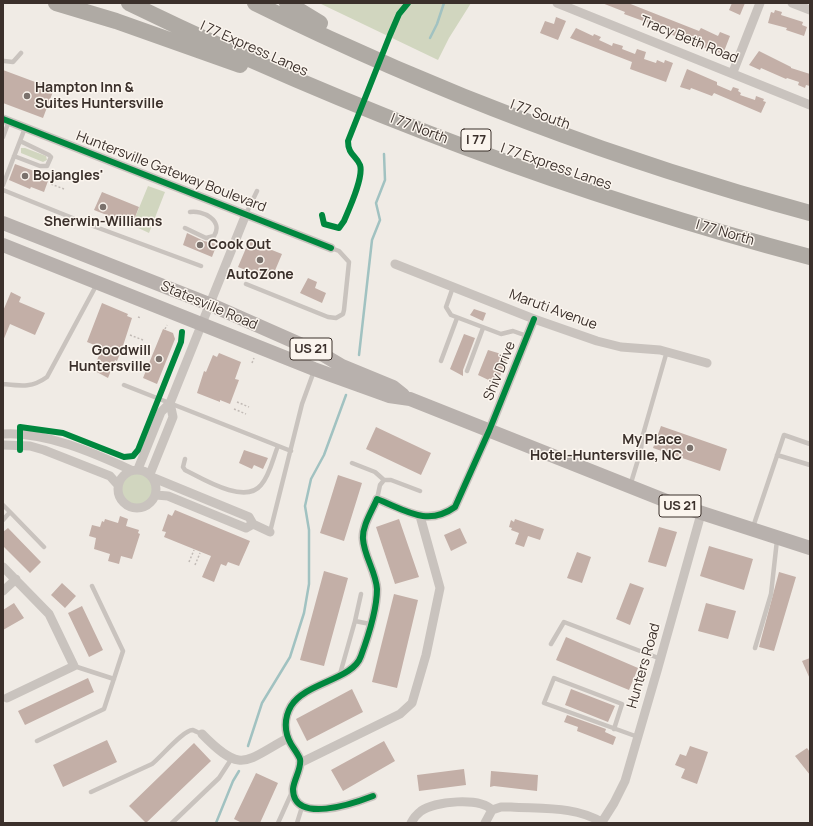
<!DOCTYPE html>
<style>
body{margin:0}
#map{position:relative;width:813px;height:826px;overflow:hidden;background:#f0ebe5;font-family:Manrope,sans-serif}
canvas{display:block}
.frame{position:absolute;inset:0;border:4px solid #3b302b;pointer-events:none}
</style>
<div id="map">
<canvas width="813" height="826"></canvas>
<div class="frame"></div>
</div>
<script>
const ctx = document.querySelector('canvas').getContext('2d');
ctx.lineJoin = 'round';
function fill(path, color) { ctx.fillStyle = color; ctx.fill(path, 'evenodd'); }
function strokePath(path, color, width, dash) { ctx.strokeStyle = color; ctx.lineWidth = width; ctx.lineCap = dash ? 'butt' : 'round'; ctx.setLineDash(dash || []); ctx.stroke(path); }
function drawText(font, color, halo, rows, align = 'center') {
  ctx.font = font + ' Manrope,sans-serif'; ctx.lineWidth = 3; ctx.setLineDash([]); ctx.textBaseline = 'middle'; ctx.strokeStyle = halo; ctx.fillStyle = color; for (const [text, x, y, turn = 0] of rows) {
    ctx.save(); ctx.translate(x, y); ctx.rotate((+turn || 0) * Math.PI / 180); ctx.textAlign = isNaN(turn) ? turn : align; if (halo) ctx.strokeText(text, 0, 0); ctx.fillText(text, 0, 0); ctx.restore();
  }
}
fill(new Path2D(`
 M319,3H471L449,38L438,60Z
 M21,148H25L46,156L47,160L43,162L21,153Z
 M148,186L165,192L149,233L132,225Z
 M118 489a19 19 0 1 1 38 0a19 19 0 1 1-38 0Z`), '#d1d6bf');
strokePath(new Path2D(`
 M430,38L437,24L444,3
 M359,355L372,240L380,220L376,203L385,180L384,154
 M248,746L262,703L290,657L304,613L309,584V530L305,506L311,479L324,455L346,395
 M216,823L233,781L239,771`), '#a1c2c1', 2.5);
fill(new Path2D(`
 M602,3H628L699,31L701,28L718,36L720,32L730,36L723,54L694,44L695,40L683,34L676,33L675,36L667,33L668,30L624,14L625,12Z
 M732,3H745L740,15L729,10Z
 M775,10L782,12L781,15L803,22L802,25L807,27L804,36L786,30L787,28L768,23L771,12L774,13Z
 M556,17L566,21L558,40L540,33L545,21L554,24Z
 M576,28L593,36L594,34L601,37L599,40L612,46L613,43L623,46L622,49L635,54L637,49L646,52L644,59L656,63L657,60L664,63L665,60L673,63L666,82L630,69L632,62L570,38Z
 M759,51L791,67V68L810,74V86L806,85L805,88L798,85L799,82L787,78L786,79L761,68L760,70L749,65Z
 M687,69L717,82V85L731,91L733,87L739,89L738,91L741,93L740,95L755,100L756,96L764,99L763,101L766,102L761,113L714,93L712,96L691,88L690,90L680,87Z
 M3,70L54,89L43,118L3,103Z
 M15,164L42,174L40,179L48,181L44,192L31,187L30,189L9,180Z
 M102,192L139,207L132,225L94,210Z
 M187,233L204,241L217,244L212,257L183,245Z
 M249,241L282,254L271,280L238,267Z
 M308,278L317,282L315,288L326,293L322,303L300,293Z
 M11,292L21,297L19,302L45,313L35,335L10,324L3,341V311Z
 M102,303L128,314L127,316L132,318L122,349L117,361L115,360L108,378L93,370L102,348L87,342Z
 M474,309L486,313L483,321L470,315Z
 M163,329L173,333L175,339L157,384L143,378Z
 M464,334L475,338L463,370V376L450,369Z
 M488,350L508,356L497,384L478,375Z
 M219,353L241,362L235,379L239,380L230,404L220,400V402L197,393L204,371L206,372L213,355L217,357Z
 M661,426L727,449L720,471L653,448Z
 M376,427L431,453L421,475L366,449Z
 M244,450L268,458L263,469L254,465L252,469L239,463Z
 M338,475L362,483L344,541L320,533Z
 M175,510L250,541L239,566L228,562L226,566L221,564L214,582L202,577L211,556L164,537L166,532L162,531L168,514L172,516Z
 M120,516L128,519L126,526L139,530L138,533L140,534L132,559L121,556L119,564L108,561L110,554L94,549L96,538L89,536L92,525L100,527L102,521L104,522L105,519L118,523Z
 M399,519L419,577L395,584L376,527Z
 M515,519L544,529L540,540L528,536L524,547L515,544L519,533L511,530L512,528L509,527L511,520L514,522Z
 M659,527L677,532L666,567L648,562Z
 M8,528L41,562L30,573L3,546V532Z
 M460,528L467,543L451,551L444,535Z
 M709,546L753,559L744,590L700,576Z
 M577,552L591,557L582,583L567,578Z
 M324,571L348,578L324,666L300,660Z
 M779,572L796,577L774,651L759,647Z
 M62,583L76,596L65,608L51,595Z
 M630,583L644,588L630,625L616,619Z
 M394,594L418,600L397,688L372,682Z
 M14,603L24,618L3,630V610Z
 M706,603L736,611L728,639L698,631Z
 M82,606L103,650L89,657L68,613Z
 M566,637L638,668L629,690L556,660Z
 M810,658V679L802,661Z
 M88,678L94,692L25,725L18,711Z
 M352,689L363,712L307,741L296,719Z
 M571,689L615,706L608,722L565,705Z
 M567,715L606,729L605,732L616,737L613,745L577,731L578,727L564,722Z
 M107,740L117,762L63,787L53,765Z
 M384,741L395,761L343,791L331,770Z
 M194,743L211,761L146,823L129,806Z
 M690,746L708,752L697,784L681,778L685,769L675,765L680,754L686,756Z
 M807,748L810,752V775L795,756Z
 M464,769L466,785L419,791L417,775Z
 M491,771L538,775L537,791L494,786L490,787Z
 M256,773L278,783L260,823H242L234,819Z`), '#c3afa7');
strokePath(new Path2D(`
 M51,184L64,189
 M138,317L141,318
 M165,329L167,325
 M130,335L143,340
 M252,363L254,358
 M237,402L249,407
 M234,409L246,414
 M189,562L194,550
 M195,565L200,553`), '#c2bbb6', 1.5, [2, 2]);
strokePath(new Path2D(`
 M4,61L13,62L21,53
 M3,137L9,121
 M14,156L40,166H47L51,157L49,155L20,141
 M3,185L25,128
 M3,190L85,223L201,266
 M246,214L257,191
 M185,228L206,238L214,236C224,220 202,210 190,212
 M246,284L328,317L336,318L343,314L344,310L349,262L339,251L331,248
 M453,287L446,307L451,315L501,334L513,331L527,336
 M441,361L457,318
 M467,371L483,328
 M3,384C21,386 32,388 47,377L97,284
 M124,385L291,451
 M777,455L810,465
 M185,459L183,467L185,470C203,479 245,505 261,485C270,475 273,458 278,446
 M352,463L375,472L384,480
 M630,486L641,450L642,438L667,351
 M377,499L380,485L384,480H391L420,491
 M3,505L10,512L3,520
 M10,512L44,547
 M753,527L784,435L810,444
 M270,532L302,404L314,371
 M355,621L361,594
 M551,644L564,622L661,659
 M755,648L771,594L777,540
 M74,666L114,679
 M340,674L355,621L370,624
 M614,729L622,704L554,678L544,703L638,737
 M37,741L104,709L123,651L92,586
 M91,792L152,764C161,757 184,729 193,730C195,731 199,733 202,734
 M172,823L219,778L232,758
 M278,823L292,792
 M297,823L302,807`), '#c9c3be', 4.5);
strokePath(new Path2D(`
 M557,3L810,105
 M792,3L810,10
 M733,72L760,3
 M3,119L331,248
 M395,264L534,319L597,341L621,347L660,350L707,363
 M3,434C44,431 94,453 131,470
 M3,445L30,446L44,450L110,476L118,485
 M138,469L161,412L170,403L246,214
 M118 489a19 19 0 1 1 38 0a19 19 0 1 1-38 0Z
 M150,474L173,417L170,403
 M154,478L249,517L253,524L246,528L168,496L156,495
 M253,524L270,532
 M3,567L49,614L74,666L7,698
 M3,591L16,579
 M202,734C242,775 245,761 288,738
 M300,763L400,714L412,703L426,655L440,588L420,516
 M373,796C355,803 293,825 293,789C294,779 302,768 300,759C298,754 294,749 291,744C284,732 284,718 291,706C306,682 353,680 361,656C368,637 377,608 377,589C376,572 364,556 363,539C362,526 372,511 377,499C405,510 427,527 455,507L489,431L534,319
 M492,810L501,807H511C541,809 577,806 603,823
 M602,822L614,803L625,781L657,671L701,514
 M411,823C413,819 417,814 421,811C435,801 480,797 492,810L485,823`), '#c9c3be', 9);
strokePath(new Path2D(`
 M3,223L209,304L320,353L342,366L393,387L403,395
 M3,245L314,369L389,396L410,399L674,504L810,548`), '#b8b1ad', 14);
strokePath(new Path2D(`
 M56,3L116,21L240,65
 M129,3C347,109 576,195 810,257
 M255,3C433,91 618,161 810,213
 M287,3L320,23`), '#afaaa4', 16);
strokePath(new Path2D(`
 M3,119L331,248
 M322,215L324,224L339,228L344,221C349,209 364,177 360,165C356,155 348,155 348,141L390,35L399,14L408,3
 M20,450V427L63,433L124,457L133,456L138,450L181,342L182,332
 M373,796C355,803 293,825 293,789C294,779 302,768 300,759C298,754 294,749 291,744C284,732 284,718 291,706C306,682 353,680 361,656C368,637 377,608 377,589C376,572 364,556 363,539C362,526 372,511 377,499C405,510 427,527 455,507L489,431L534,319`), '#00873e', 6);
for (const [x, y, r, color] of [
 [27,96,4,"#7a716c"],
 [25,176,4,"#7a716c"],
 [103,207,4,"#7a716c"],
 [200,245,4,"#7a716c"],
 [260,260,4,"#7a716c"],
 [159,359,4,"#7a716c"],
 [690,448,4,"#7a716c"]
]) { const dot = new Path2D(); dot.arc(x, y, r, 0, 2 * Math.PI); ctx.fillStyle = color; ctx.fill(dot); strokePath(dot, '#fbf5ee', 1.5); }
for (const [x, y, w] of [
 [476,140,30],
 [311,349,42],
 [680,506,42]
]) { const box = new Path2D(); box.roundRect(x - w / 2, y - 11, w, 22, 3); ctx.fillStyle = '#fbf5ee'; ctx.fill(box); strokePath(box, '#3b302b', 1); }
drawText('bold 13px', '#3b302b', null, [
 ["I 77",476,140],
 ["US 21",311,349],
 ["US 21",680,506]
]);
drawText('14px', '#3b302b', '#fbf5ee', [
 ["Tracy Beth Road",689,40,22],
 ["I 77 Express Lanes",254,49,24],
 ["I 77 South",540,115,20],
 ["I 77 North",419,129,21],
 ["I 77 Express Lanes",556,167,19],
 ["Huntersville Gateway Boulevard",171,172,21],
 ["I 77 North",725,233,16],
 ["Statesville Road",209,306,23],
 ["Maruti Avenue",553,310,20],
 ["Shiv Drive",500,371,-68],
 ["Hunters Road",644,666,-74]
]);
drawText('bold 14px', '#3b302b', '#fbf5ee', [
 ["Hampton Inn &",35,88],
 ["Suites Huntersville",35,104],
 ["Bojangles'",33,176],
 ["Sherwin-Williams",103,222,"center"],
 ["Cook Out",208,245],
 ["AutoZone",260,275,"center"],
 ["Goodwill",151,351,"right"],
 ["Huntersville",151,367,"right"],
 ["My Place",682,440,"right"],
 ["Hotel-Huntersville, NC",682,456,"right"]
], 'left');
</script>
